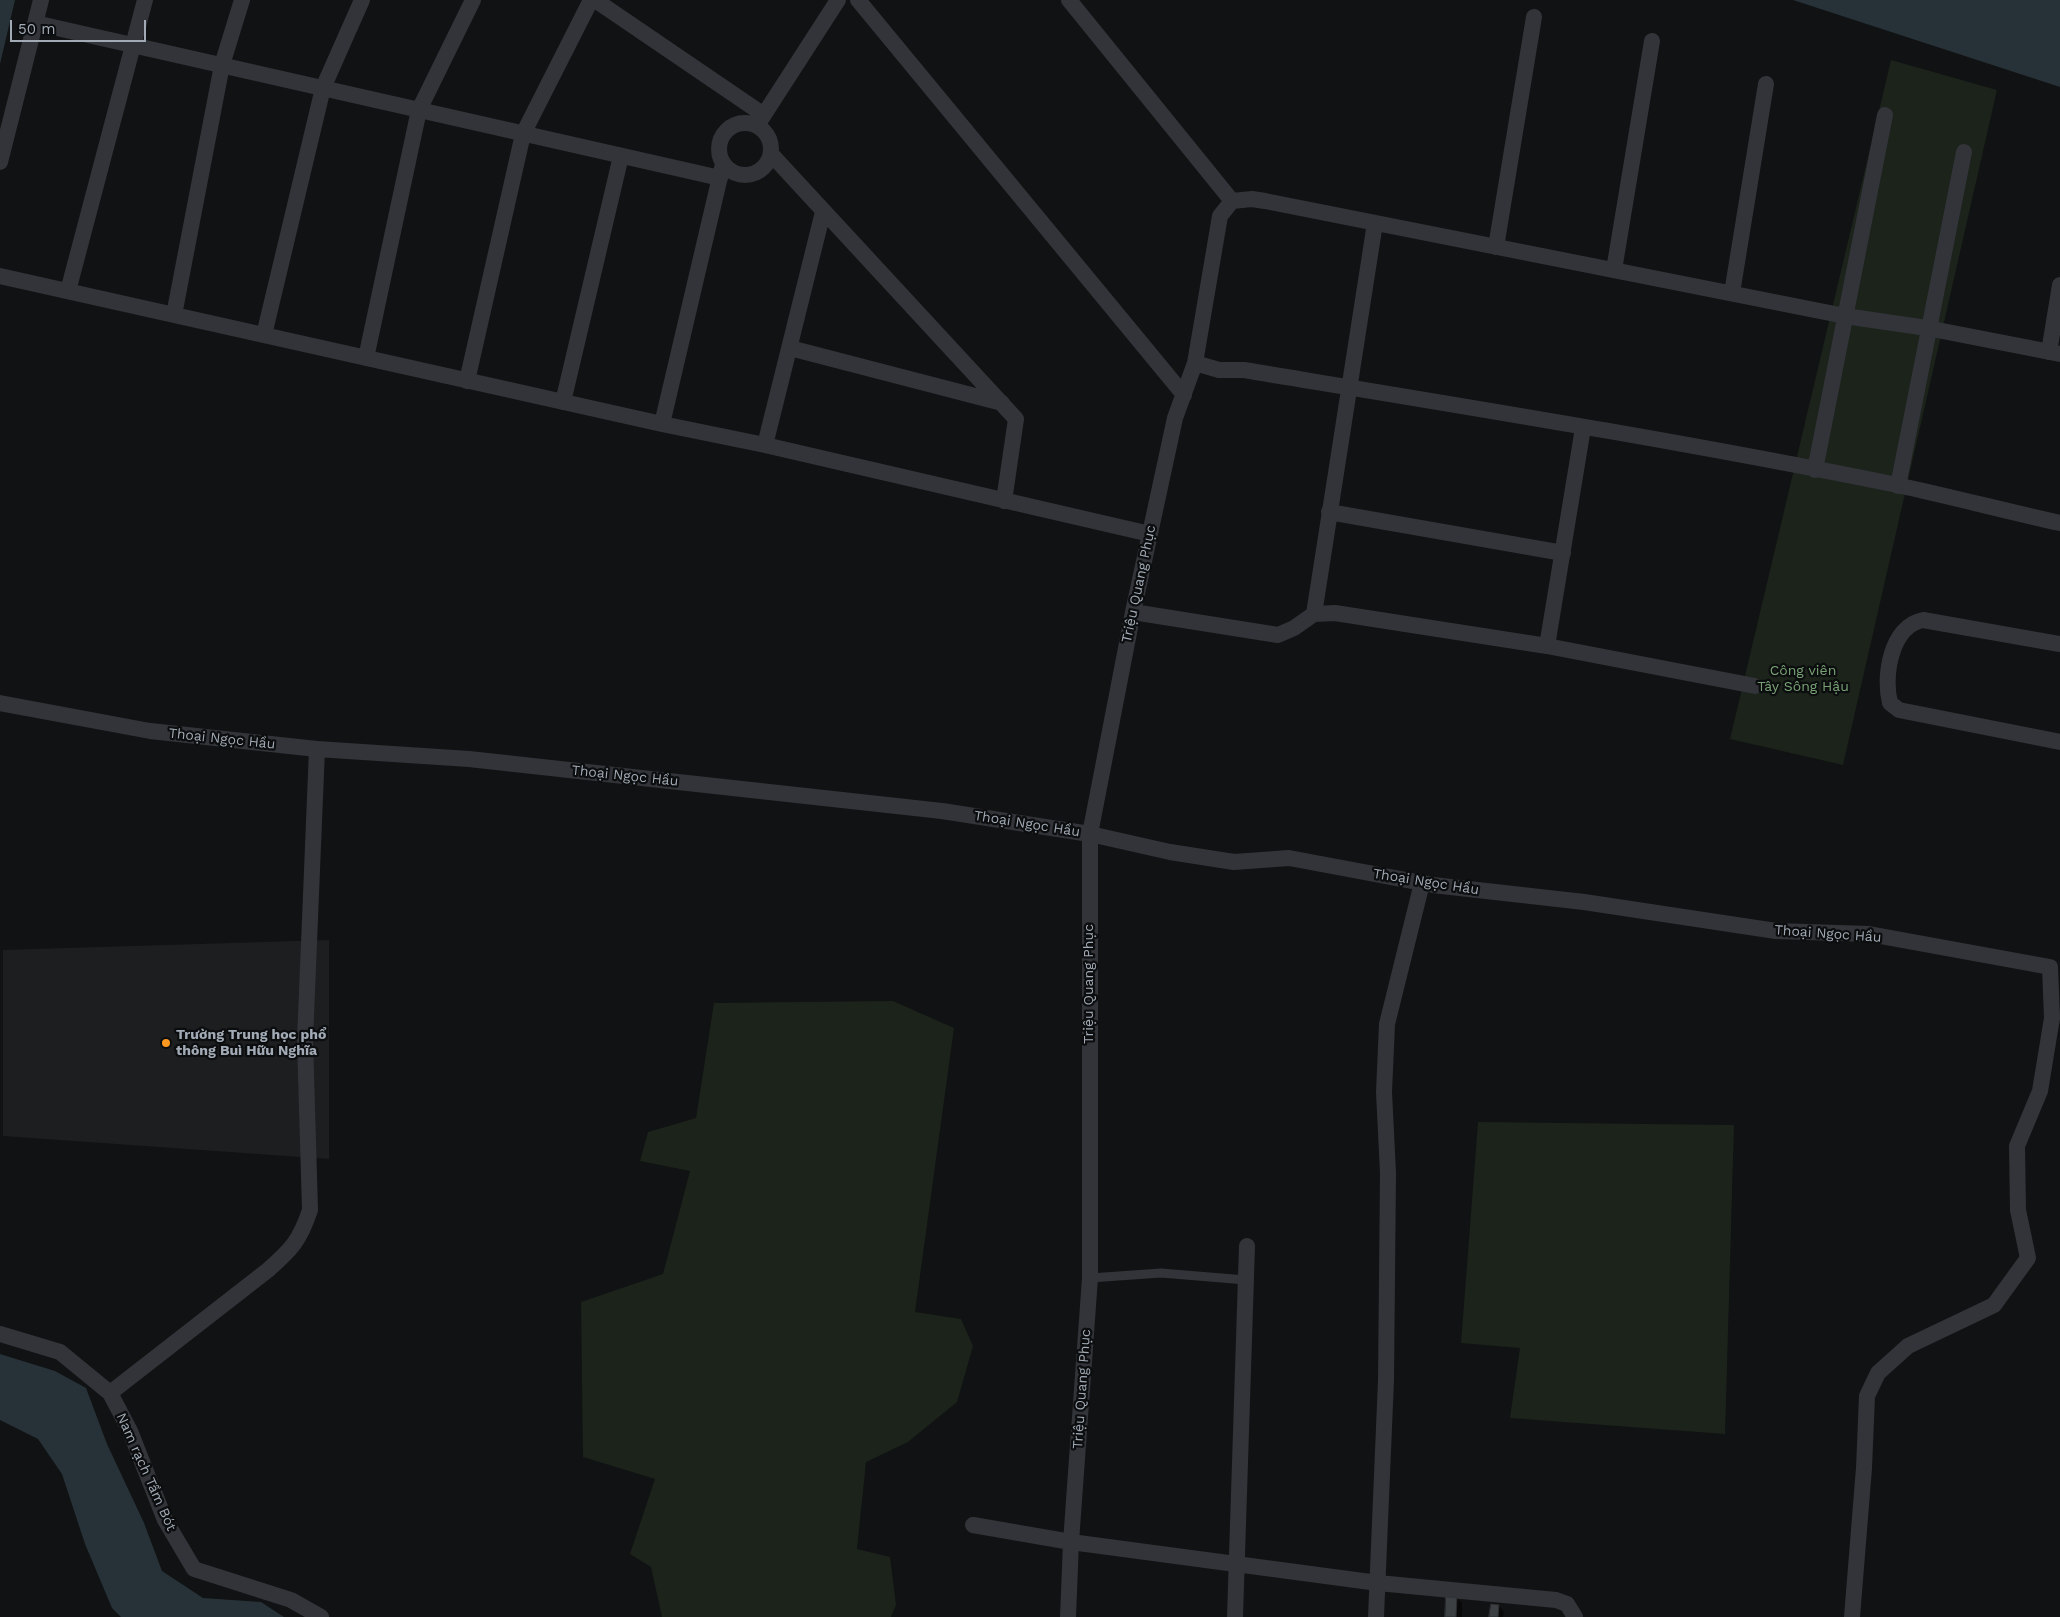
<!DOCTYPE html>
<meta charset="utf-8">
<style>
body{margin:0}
#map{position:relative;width:2060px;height:1617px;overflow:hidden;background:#111213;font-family:"Work Sans",sans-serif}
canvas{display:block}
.scale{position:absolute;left:10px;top:20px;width:136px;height:22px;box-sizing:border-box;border:2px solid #a1aab5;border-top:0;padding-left:6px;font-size:15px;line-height:18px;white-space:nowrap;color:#a1aab5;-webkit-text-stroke:4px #0c0d0e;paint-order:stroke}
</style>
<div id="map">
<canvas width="2060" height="1617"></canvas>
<div class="scale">50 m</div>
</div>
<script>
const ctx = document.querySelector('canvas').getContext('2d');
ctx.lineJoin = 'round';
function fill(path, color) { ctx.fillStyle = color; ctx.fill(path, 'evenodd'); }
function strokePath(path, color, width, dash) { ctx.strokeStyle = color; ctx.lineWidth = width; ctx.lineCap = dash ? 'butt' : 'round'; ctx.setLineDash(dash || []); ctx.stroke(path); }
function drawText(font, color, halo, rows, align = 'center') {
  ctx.font = font + ' "Work Sans",sans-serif'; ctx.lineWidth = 4.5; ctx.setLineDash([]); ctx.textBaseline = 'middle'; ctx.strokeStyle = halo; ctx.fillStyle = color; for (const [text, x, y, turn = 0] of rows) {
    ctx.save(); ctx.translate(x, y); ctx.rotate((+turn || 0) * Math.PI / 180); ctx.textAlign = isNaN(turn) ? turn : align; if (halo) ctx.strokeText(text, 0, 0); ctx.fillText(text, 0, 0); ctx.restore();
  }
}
fill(new Path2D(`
 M329,940V1159L3,1136V950Z`), '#1d1e20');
fill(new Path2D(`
 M1891,60L1997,90L1843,765L1730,739Z
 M893,1001L954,1028L915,1312L961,1319L973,1346L957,1402L908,1442L866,1462L857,1549L890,1557L896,1605L891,1617H662L651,1567L630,1554L655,1479L583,1457L581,1302L663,1274L690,1171L640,1161L648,1132L696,1118L714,1003Z
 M1478,1122L1734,1125L1725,1434L1510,1418L1520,1348L1461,1343Z`), '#1b231b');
fill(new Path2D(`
 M0,0H15L0,64Z
 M1793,0H2060V87Z
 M0,1354L55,1371L86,1388L107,1444L144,1523L162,1571L203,1598L261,1602L284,1617H121L112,1608L85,1544L62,1474L38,1439L0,1420Z`), '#273238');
fill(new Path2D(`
 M1456,1597L1462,1603V1617H1446Z
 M1499,1606L1504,1612L1503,1617H1490Z`), '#0007');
const building = new Path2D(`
 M1446,1596H1457L1456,1617H1445Z
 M1491,1604L1499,1605L1498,1617H1489Z`);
fill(building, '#3d4043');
strokePath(building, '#2b2c2f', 1);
strokePath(new Path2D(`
 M1090,1278L1161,1273L1246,1280`), '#323439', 9);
strokePath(new Path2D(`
 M595,0L764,115
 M858,0L1184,395
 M1069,0L1232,201
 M35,23L720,178
 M719 149a26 26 0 1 1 52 0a26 26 0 1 1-52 0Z
 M758,124L838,0
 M771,154L1016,419L1004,501
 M0,162L41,0
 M1496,247L1534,17
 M1614,270L1652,41
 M0,276L662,424L765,445L1150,534
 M68,291L145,0
 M1732,293L1766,84
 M174,315L222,65L242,0
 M264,335L323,88L362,0
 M790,348L1002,403
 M2049,352L2060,285
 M366,358L419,110L473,0
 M1195,363L1219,370H1244C1462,406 1681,441 1897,485C1952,497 2006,511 2060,523
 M467,381L523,134L591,0
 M563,402L621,156
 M662,424L723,164
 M765,445L823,212
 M1815,470L1885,115
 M1898,486L1964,152
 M1329,512L1563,553
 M1133,612L1278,635L1294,628L1314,614L1335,613L1547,646L1755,686
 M1314,614L1375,223
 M2060,644L1923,620C1891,626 1883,676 1890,703L1899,710L2060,742
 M1547,646L1583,428
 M0,703L150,731L317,749L469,759L942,811L1090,834L1170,852L1234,862L1289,858L1433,885L1584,902L1776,931L1869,934L2050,967L2052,1018L2040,1091L2017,1146L2018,1210L2028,1258L1994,1305L1908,1346L1878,1373L1867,1396L1864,1468L1852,1617
 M0,1334L60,1352L110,1393L130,1431L165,1520L194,1569L291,1600L321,1617
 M110,1393L268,1270C292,1249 300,1240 310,1210L305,1040L317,749
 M973,1525L1071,1542L1378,1583L1556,1600L1567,1604L1575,1617
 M1068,1617L1071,1542L1090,1278V834L1133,612L1175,418L1195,363L1220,216L1232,201L1252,199L1265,201L1845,316L1927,328L2060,354
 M1235,1617L1247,1246
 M1376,1617L1386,1380L1388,1173L1384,1092L1387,1024L1422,883`), '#323439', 16);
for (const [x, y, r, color] of [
 [166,1043,5,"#ff981e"]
]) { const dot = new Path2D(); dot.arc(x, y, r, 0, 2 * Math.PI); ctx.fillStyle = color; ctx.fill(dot); strokePath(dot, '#0c0d0e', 2); }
drawText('14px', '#a1aab5', '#0c0d0e', [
 ["Triệu Quang Phục",1139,584,-78],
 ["Thoại Ngọc Hầu",222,739,6],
 ["Thoại Ngọc Hầu",625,776,6],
 ["Thoại Ngọc Hầu",1027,824,9],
 ["Thoại Ngọc Hầu",1426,882,9],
 ["Thoại Ngọc Hầu",1828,934,4],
 ["Triệu Quang Phục",1089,984,-90],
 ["Triệu Quang Phục",1082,1389,-86],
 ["Nam rạch Tầm Bót",146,1472,66]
]);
drawText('14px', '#79a376', '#0c0d0e', [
 ["Công viên",1803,671],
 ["Tây Sông Hậu",1803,687]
]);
drawText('bold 14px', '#a1aab5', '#0c0d0e', [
 ["Trường Trung học phổ",176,1035],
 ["thông Buì Hữu Nghĩa",176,1051]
], 'left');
</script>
